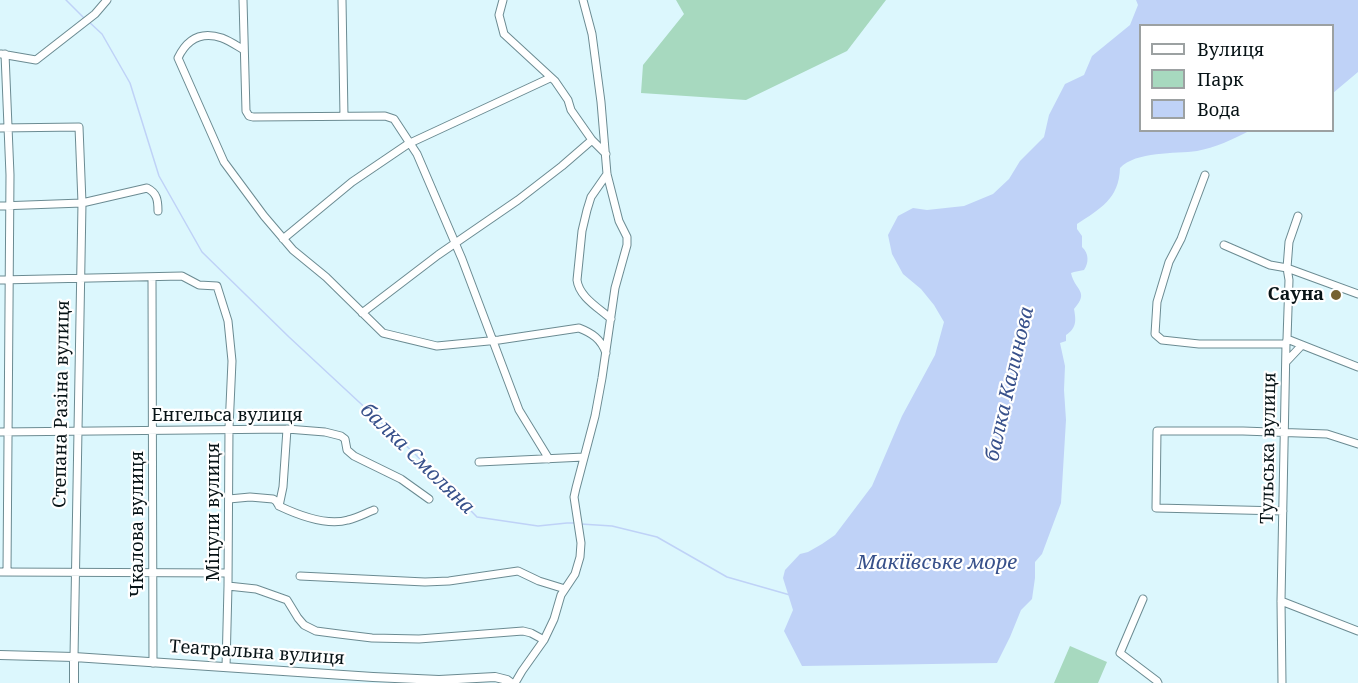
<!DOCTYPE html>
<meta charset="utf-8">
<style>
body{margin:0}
#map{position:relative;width:1358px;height:683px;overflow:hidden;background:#dcf7fd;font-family:"Noto Serif",serif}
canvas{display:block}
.legend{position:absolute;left:1139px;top:24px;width:195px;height:108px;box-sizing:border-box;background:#fff;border:2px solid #9ca1a2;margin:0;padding:8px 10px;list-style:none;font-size:18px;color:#071316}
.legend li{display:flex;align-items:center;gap:12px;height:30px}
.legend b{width:30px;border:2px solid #9ca1a2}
</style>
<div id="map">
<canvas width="1358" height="683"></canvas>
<ul class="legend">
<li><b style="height:8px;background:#fff"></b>Вулиця</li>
<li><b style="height:16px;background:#a7d9bf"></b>Парк</li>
<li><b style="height:16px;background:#bfd2f7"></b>Вода</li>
</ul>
</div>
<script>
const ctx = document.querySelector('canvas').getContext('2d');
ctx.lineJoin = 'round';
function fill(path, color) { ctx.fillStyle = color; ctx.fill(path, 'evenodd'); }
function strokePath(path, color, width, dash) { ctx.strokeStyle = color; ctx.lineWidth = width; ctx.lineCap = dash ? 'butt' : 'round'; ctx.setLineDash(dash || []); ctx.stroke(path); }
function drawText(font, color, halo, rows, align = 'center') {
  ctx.font = font + ' "Noto Serif",serif'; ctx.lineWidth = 4.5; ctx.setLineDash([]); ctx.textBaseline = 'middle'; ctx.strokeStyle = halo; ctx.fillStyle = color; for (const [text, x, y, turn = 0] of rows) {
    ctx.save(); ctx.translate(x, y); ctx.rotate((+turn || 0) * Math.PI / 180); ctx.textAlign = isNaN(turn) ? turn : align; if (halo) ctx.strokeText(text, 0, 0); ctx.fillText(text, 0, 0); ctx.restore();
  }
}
fill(new Path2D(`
 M676,0H886L847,51L746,100L641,93L643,65L684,14Z
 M1070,646L1107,662L1098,683H1054Z`), '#a7d9bf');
fill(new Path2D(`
 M1136,0H1358V72L1333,93L1332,26H1140V130L1249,131C1234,139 1214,148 1197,151C1175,154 1136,151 1120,168C1119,199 1100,209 1077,224V229L1082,236V247C1089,253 1089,263 1084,270L1074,272L1071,273C1075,291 1090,291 1074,309C1076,320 1077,328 1066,335V341L1060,343L1065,366L1064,390L1066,420L1061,503L1042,554L1035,562V578L1032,599L1021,610L1010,637L997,663L802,666L784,631L793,610L783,578L785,570L800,554L808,552L822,544L835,535L872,486L902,416L935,355L944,322L934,305L921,289L903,274L892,254L888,235L898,216L913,208L927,210L964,206L993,194L1009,179L1020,161L1044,137L1049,115L1065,84L1084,75L1092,56L1130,25L1138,5Z`), '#bfd2f7');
strokePath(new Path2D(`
 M66,0L84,18
 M88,21L102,34L130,83L159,176L202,252L289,337L415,454L477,517L538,526L567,523H576
 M581,524L612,526L657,537L727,577L790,595`), '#bfd2f7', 1.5);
const minor = new Path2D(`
 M243,0L246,111L249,116L253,117L385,116L394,119L417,154L462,259L519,410L549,459
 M342,0L344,116
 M503,0L499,15L504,34L555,81L568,100L571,110L592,140L606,154
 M244,50C237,46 230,41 222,38C201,31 187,39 178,58L224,162L264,216L293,250L326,277L383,333L437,346L499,340L579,328C592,333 601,339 606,353
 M1,54L36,60L95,14L107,0
 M5,54L10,175L7,572
 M0,128L79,127L82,203L74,657
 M607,174L591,197L587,210L582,231L577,280C579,297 599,308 611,319
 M1205,175L1181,239L1169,262L1157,302L1155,334L1162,340L1199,344H1286
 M0,206L82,203L147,188C157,193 158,200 158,211
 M283,239L352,182L408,144L550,78
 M1224,245L1270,265L1287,268L1358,294
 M152,277L153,663
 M0,280L182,276L199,285L217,286L228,321L232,361L229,428L228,586L226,667
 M362,313L438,255L518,200L562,166L592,140
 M1287,339L1358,367
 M1286,362L1302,345
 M0,432L287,429L325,432L341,436L345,439L347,450L354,456L401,479L429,499
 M479,462L584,457
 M229,499L250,497L273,499L276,501L279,506C298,515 327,526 348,520C357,518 366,513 374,510
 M279,506L283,487L287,429
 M1283,511L1156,508L1157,431H1243L1327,434L1358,444
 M0,572L228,573
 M300,576L425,582L449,581L518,571L539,581L565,589
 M228,586L256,589L287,600L298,618L304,625L316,631L339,634L372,638L419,639L523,631L531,633L544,640
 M1143,599L1120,653L1157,681L1158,683
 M1281,601L1358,631
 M515,683L522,671L544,640L554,619L561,595L575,574L580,557L581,543L574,497L576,488L595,416L602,378L615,288L627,245V237L619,221L607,174L601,102L592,34L583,0
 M1282,683L1281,601L1286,344L1287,339L1289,280L1287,268L1289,242L1298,216`);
const tertiary = new Path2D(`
 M0,655L74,657L373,677L439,680L495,677L507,680L511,683
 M74,683V657`);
strokePath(minor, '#6b8b92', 9);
strokePath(tertiary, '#6b8b92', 10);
strokePath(minor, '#fff', 7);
strokePath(tertiary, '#fff', 8);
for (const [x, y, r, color] of [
 [1336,295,6,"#766130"]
]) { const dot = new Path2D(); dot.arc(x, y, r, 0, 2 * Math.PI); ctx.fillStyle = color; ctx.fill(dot); strokePath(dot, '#fff', 2); }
drawText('bold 18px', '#071316', '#fff', [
 ["Сауна",1324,295]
], 'right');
drawText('18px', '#071316', '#fff', [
 ["Степана Разіна вулиця",62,404,-89],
 ["Енгельса вулиця",227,416],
 ["Тульська вулиця",1269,448,-89],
 ["Міцули вулиця",214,512,-90],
 ["Чкалова вулиця",138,524,-90],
 ["Театральна вулиця",257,653,4]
]);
drawText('italic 20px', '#38518b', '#fff', [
 ["балка Калинова",1010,384,-77],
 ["балка Смоляна",417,459,44],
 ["Макіївське море",937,563]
]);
</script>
